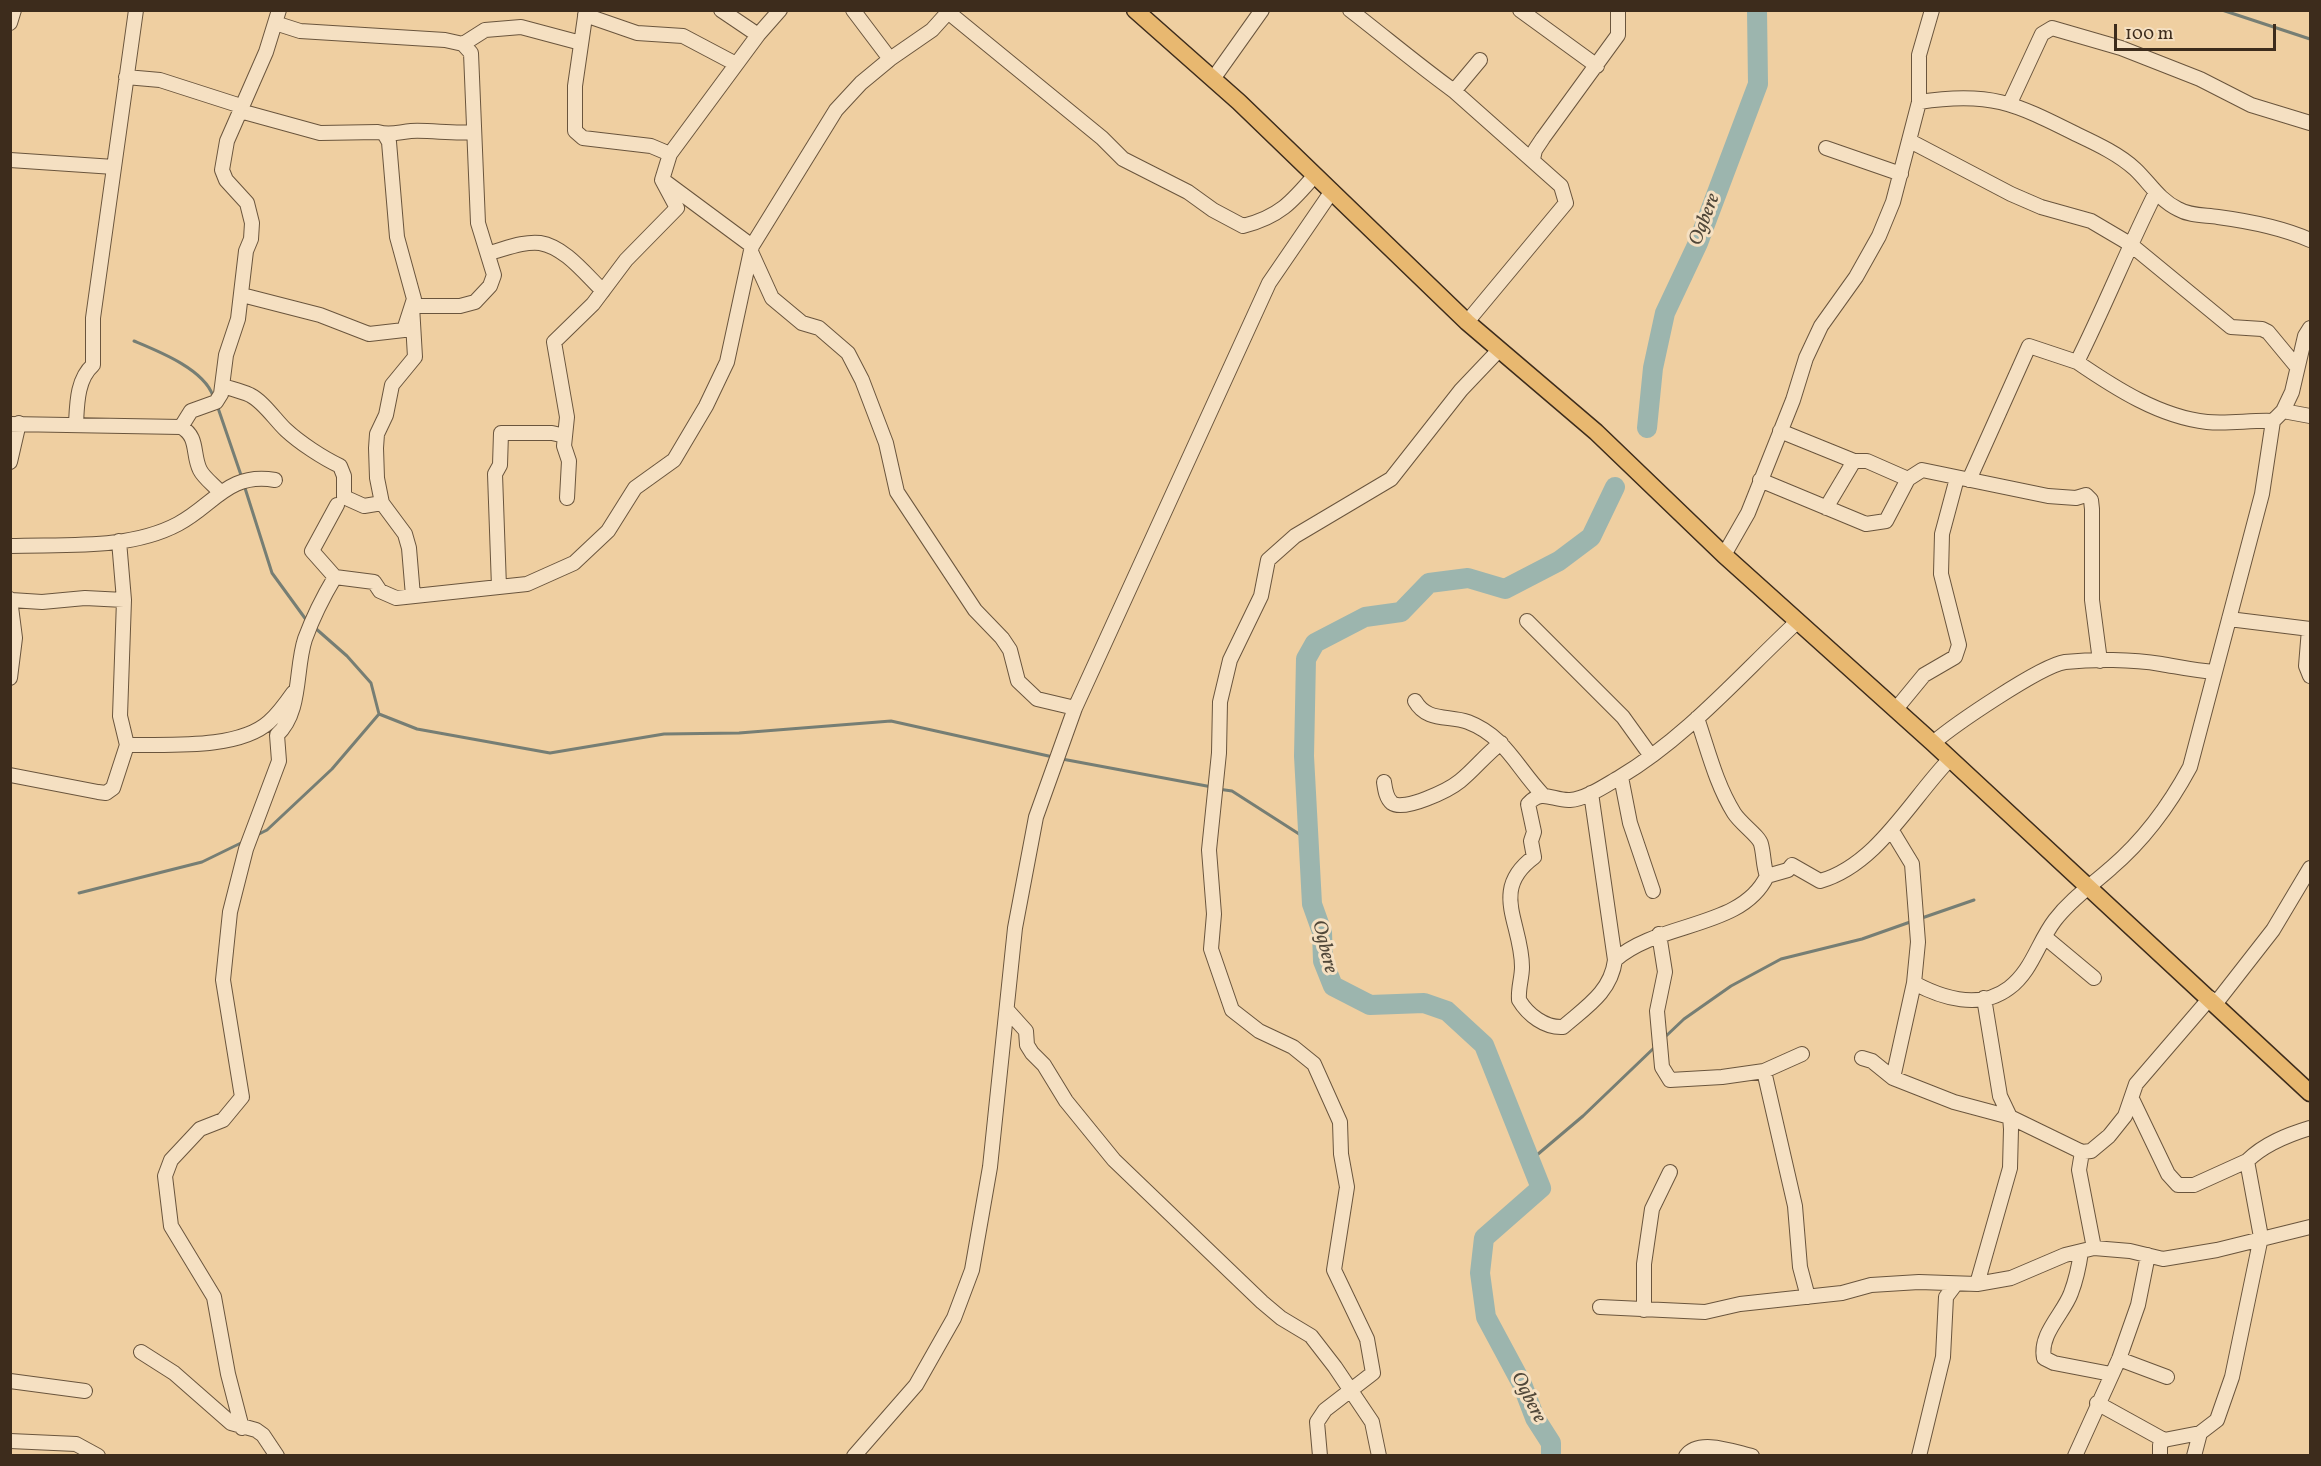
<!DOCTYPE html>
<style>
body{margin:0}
#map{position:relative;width:2321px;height:1466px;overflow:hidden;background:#efcfa1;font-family:Vollkorn,serif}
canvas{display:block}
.frame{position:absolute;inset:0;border:12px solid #3d2c1c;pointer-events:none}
.scale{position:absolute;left:2114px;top:24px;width:162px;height:27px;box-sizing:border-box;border:3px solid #3d2c1c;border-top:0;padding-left:8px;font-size:18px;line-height:21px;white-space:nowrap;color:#3d2c1c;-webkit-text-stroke:4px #f5e0c2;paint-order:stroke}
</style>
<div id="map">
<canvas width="2321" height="1466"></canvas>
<div class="frame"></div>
<div class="scale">100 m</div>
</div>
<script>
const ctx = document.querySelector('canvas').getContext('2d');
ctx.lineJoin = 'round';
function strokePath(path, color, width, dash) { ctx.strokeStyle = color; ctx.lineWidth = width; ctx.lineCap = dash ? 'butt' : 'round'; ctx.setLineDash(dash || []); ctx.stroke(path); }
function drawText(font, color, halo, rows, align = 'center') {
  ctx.font = font + ' Vollkorn,serif'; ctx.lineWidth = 6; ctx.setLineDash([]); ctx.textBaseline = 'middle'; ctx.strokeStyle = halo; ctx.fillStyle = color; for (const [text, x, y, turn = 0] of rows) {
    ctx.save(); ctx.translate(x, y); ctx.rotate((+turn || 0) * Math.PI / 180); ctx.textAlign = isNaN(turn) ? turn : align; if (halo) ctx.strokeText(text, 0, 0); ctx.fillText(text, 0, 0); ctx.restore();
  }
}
strokePath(new Path2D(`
 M2222,10L2310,39
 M134,341C158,351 204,369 213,396
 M217,405L242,478
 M244,485L272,573L307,621
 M314,627L347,656L371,683L379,714
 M379,714L417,729L550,753L664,734L739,733L891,721L1053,757
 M1062,759L1212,787
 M1218,789L1232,791L1310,841
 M257,835L267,830L332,769L379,714
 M79,893L202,862L243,842
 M1919,919L1974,900
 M1665,1037L1684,1019L1731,986L1781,959L1862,939L1913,921
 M1531,1160L1583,1116L1656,1046`), '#767e74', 3);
strokePath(new Path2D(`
 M1647,428L1653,368L1665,313L1698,243L1758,84L1757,10
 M1551,1456V1443L1535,1418L1522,1384L1486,1317L1480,1273L1484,1238L1541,1188L1484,1045L1447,1011L1424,1003L1370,1005L1333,986L1323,961L1322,932L1312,904L1304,756L1306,659L1315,643L1365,617L1401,612L1429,583L1468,578L1505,589L1559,561L1591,537L1615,487`), '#9cb5ae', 20);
const minor = new Path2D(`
 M586,10L575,86V131L583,138L651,146L670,154
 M721,10L758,35
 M853,10L890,59
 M1350,10C1385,37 1418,65 1454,91
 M1520,10L1597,66
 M948,12L1102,138L1123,159L1188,192L1213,210L1243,226C1279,217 1292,202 1315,175
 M585,15L637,33L683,36L736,64
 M10,23L14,10
 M275,23L300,31L445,40L463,44L471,53L478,223L494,275L490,286L475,302L460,306H412L415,357L392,385L386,415L377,434L376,448L377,478L382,503L405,534L409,548L413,596
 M463,44L485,30L521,27L581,43
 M126,77L160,80L241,106
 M1213,79L1262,10
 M1919,102C1990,91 2014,103 2076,134C2095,143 2119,154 2135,169C2149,182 2159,200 2178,209C2190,216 2204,215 2218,217C2248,221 2283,228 2310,240
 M2010,103L2042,34L2052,28L2121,48L2200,79L2251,105L2310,123
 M240,111L320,133L378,132C389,136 399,132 411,131C432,130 453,134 474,132
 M1910,141L2011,194L2041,207L2091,221L2130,244L2231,327L2262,329L2268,332L2297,367
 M1826,148L1901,174
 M1533,159L1535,150L1543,138L1618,35V10
 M10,160L114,167
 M667,183L752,246
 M2156,192C2128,248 2105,306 2077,362C2115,388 2160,417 2207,422C2229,424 2251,420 2273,421
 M489,253C505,249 524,241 540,243C565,247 586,275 603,291
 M752,254L772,298L802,323L819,328L848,353L862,380L886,443L897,492L975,610L1002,638L1010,650L1018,681L1037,699L1075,708
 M242,295L320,315L369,334L404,330L414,299L397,237L389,142L385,135
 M1467,322L1566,203L1561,186L1454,91L1480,60
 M223,386C232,389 241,391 250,395C264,402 276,421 286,430C300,443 323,458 340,466L344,476V497L364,506L382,503
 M2283,411L2310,416
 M10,424L181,427C199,437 192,454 200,470C204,478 214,485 220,492
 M76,424C77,404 77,379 93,365V318L136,10
 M181,427L191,411L216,402L221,394L226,355L238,319L246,251L251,239L252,223L247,203L226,180L222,170L227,141L266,52L279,10
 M1780,431L1854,461H1867L1908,479
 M10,462L19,423
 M1760,480L1866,524L1886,521L1908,479L1922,470L2048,496L2076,498L2086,495L2091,500L2092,509V600L2100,661
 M1969,480L2029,346L2077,362
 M567,498L569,461L564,446L567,417L554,342L593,304L626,260L677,208L662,180L670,154L758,35L780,10
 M1826,508L1854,461
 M10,546C65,544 129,550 178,524C214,505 228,472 275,480
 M1724,555L1748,513L1793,400L1806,358L1821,326L1856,277L1879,236L1893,202L1919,102V55L1932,10
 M335,577L374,582L380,591L396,598L527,584L574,563L608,531L635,488L674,460L706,406L727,362L752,246L836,110L861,83L890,59L932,30L950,10
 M499,587L495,474L500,465L501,433H552L565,436
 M10,599L15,638L10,678
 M11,600L42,602L85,598L124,600
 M2229,619L2310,629
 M1527,621L1623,717L1651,756
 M2309,629L2306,666L2310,676
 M1415,701C1427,722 1448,715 1468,722C1505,736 1517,768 1543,795
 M1896,709L1924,675L1955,657L1959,645L1941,574L1942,534L1957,478
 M1933,743C1954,725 2040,666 2065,662C2094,659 2132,659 2161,664C2179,667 2196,671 2215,672
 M127,745C166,744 238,750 269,722C278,714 286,703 293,693
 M10,775L98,792L106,793L113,788L127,745L120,716L124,600L119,541
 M1621,777L1630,823L1653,891
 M1384,782C1385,789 1386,798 1392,803C1404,812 1449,790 1460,781C1475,769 1486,754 1501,743
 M1591,793L1615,960C1611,992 1586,1007 1563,1027C1545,1028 1528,1015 1519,1000C1518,988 1522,978 1522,967C1522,923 1489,890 1534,857L1531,841L1534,832L1528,804C1542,788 1553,801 1570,800C1586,799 1606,785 1620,777C1687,737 1741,674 1798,621
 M1892,831L1912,864L1918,942L1914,983L1893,1078
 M1767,876L1788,870L1792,865L1820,881C1877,865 1911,799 1950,759
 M1659,934L1665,972L1657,1011L1662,1067L1670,1080L1722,1077L1764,1071L1802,1054
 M2046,938L2094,978
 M1615,960C1659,921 1742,929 1767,876C1763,865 1764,855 1761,844C1759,836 1741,824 1734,813C1716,784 1708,750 1697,718
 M1914,983C1942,998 1980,1010 2009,988C2032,971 2038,942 2055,920C2071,899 2092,885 2111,868C2145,839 2169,806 2190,767L2262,494L2273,421L2283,411L2292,392L2305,336L2310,328
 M2216,1003L2273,930L2310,868
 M1008,1011L1026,1031L1027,1045L1032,1053L1044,1065L1066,1101L1114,1160L1262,1302L1281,1318L1311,1336L1335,1367L1372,1422L1379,1456
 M1862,1058L1872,1061L1893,1078L1954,1102L2010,1117L2082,1152L2091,1151L2109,1136L2125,1116L2136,1084L2210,998
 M1764,1071L1795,1206L1800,1267L1808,1297
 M2133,1101L2168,1174L2178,1185H2194L2247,1161
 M2082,1152L2079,1170L2094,1248
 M2081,1252C2079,1266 2076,1280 2071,1293C2064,1313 2039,1334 2044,1358L2054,1363L2111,1374
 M1977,1284L2010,1168L2011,1129L2010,1117L2000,1096L1984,998
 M1600,1307L1705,1312L1740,1304L1842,1293L1871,1285L1919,1282L1977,1284L2011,1278L2065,1255L2094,1248L2130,1251L2163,1259L2217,1250L2310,1227
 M1644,1310V1264L1652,1209L1670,1172
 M141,1352L174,1373L231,1423L256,1430L263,1435L277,1456
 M2119,1359L2167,1377
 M10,1381L85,1391
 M2097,1403L2164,1440
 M242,1428L228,1374L214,1297L171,1226L165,1176L171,1160L200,1129L223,1120L242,1097L223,980L230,912L246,849L279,761L277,735C302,712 295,669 305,639C313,617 323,597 335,577L312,551L337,505
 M10,1441L76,1444L98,1456
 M854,1456L916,1385L954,1318L972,1270L990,1167L1015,928L1036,817L1075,708L1269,283L1332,191
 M1320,1456L1317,1422L1325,1410L1373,1373L1367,1339L1334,1270L1347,1187L1341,1154L1340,1122L1314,1064L1293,1047L1259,1031L1232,1010L1211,949L1214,914L1209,850L1219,753L1220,702L1230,660L1261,596L1268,560L1295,536L1391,479L1461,390L1499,350
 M1686,1456C1699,1438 1734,1452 1752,1456
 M1919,1456L1943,1357L1946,1297L1955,1285
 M2075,1456L2119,1359L2138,1305L2148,1255
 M2160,1456V1445L2164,1440L2200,1433L2217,1420L2232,1377L2261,1237L2247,1161C2264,1144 2287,1135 2310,1128
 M2194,1456L2200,1433`);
const major = new Path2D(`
 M1135,10L1239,102L1467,322L1596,432L1724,555L1933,743L2310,1093`);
strokePath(minor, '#6a553d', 16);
strokePath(major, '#3d2c1c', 19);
strokePath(minor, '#f5e0c2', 14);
strokePath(major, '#e8b870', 16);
drawText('italic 20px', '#504739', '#f5e0c2', [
 ["Ogbere",1706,220,-69],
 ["Ogbere",1323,947,76],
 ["Ogbere",1527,1398,63]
]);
</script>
